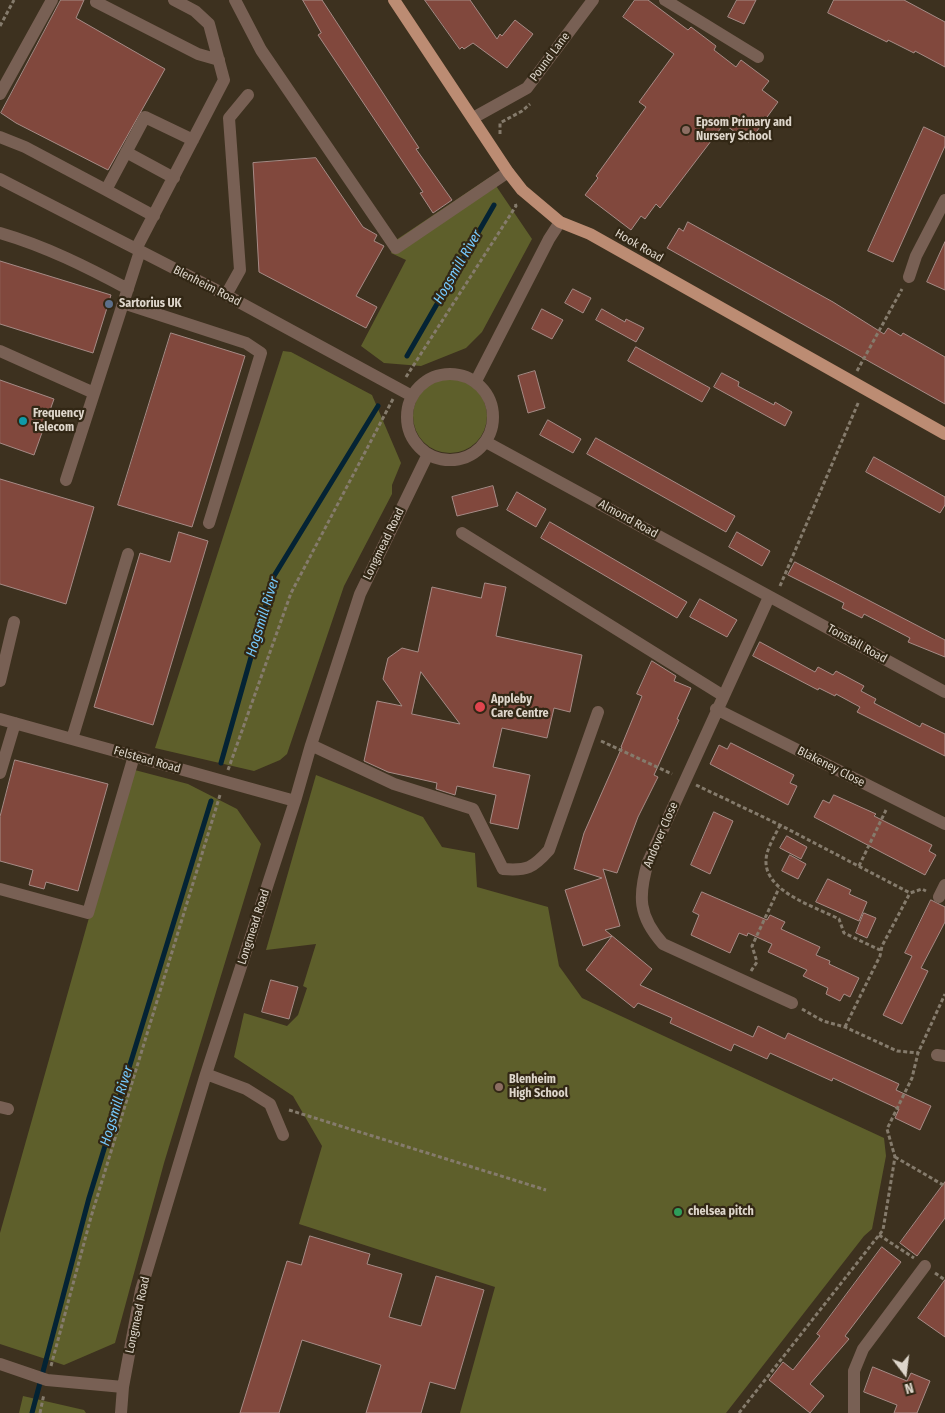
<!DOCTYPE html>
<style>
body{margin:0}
#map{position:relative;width:945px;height:1413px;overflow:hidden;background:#3d311f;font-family:"Fira Sans Condensed",sans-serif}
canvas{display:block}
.north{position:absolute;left:880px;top:1348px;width:50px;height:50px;-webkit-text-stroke:4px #322715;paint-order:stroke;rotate:165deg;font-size:14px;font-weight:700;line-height:20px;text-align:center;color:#ded6cb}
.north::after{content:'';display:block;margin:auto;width:18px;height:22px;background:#ded6cb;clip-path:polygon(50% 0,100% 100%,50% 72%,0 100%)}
</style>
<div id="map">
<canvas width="945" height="1413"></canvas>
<div class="north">N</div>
</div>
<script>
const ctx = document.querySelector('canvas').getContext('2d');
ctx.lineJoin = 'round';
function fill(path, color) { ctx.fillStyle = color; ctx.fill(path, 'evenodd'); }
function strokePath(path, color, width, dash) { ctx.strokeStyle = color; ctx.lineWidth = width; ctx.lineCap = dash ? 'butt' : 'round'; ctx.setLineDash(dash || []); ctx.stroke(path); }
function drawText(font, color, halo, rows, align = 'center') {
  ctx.font = font + ' "Fira Sans Condensed",sans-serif'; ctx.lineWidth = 4.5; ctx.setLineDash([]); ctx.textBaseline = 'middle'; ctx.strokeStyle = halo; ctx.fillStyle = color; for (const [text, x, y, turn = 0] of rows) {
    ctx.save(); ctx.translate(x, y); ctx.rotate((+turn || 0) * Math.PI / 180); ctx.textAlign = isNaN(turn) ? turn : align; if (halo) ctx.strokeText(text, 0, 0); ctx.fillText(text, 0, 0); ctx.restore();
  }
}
fill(new Path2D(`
 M490,177L532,239L482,332L466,348L421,366L384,363L361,346L406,260L391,253L396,240Z
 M283,351L291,352L372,395L401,463L392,485V494L344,586L287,754L280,760L254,771L155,748Z
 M413 416a37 37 0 1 1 74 0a37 37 0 1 1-74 0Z
 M131,769L188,784L237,809L261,844L164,1163L115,1343L64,1365L0,1344V1233Z
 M316,775L423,817L442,847L475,853L477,887L548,907L559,966L582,998L884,1138L886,1156L872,1229L864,1236L726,1413H460L495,1287L299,1224L322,1146L293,1096L234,1057L244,1013L287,1026L298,1015L307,988L303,986L316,944L266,950Z
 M23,1396L84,1410L86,1413H19Z`), '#5e5f2b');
strokePath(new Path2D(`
 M407,356L494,205
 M221,763L274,576L378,406
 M32,1413L89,1198L211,801`), '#042334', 5);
const building = new Path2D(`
 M61,0H84L76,18L165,69L108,170L16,123L1,113Z
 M303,0H322L419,148L416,149L452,200L433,213L420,193L423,192L318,35L321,33Z
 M425,0H470L497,39L500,34L502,36L515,20L533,34L507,68L473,43L464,49L462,47L460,49Z
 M635,0H648L688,30L691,27L716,46L714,50L736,67L741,60L769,81L762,90L778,102L749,142L724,124L660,208L656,204L645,219L641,216L631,230L585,195L598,178L596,176L646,107L639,102L674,54L623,17Z
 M737,0H756L744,24L728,17Z
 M834,0H904L945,22V67L915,51L914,53L888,40L887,42L828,13Z
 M924,127L945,137V146L893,262L868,251Z
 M316,158L363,227L377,235L374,241L384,246L356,296L377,307L366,328L259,272L253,163Z
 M688,222L833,302L884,334L888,328L901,336L903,333L945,357V404L667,248L679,228L683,231Z
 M945,242V290L927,282Z
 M0,261L111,295L93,353L0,324Z
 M573,289L591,298L583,313L565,303Z
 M542,309L563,320L552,339L532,329Z
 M602,309L625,322L626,319L644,328L636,342L596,320Z
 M171,333L245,356L192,527L118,505Z
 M636,347L710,388L702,402L628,361Z
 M535,371L545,408L528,413L518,376Z
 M722,373L739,382L738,386L774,405L775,402L792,412L785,426L714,387Z
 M0,380L54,399L34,455L0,443Z
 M548,420L581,439L573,453L540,435Z
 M596,438L735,516L726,532L587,454Z
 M874,457L945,497V505L940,513L866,472Z
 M0,479L94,507L66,604L0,584Z
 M493,486L498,506L457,516L452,497Z
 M517,492L546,509L536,527L507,510Z
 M550,522L687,602L677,618L541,538Z
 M179,532L208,541L153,725L94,707L140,553L170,562Z
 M737,532L770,551L762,566L729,547Z
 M795,562L945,640V657L908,642L910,638L864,614L862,618L842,608L844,603L788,575Z
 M485,583L506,587L496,636L582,655L570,712L554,708L547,738L502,728L493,767L530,775L518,829L490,823L496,795L457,786L455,795L436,789L437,783L388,772L364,761L377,701L402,706L383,679L388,658L402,648L418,652L432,587L481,598ZM421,672L460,724L412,714Z
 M700,599L737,620L727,637L690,617Z
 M760,642L815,672L818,667L833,675L836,671L864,686L861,691L876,699L874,703L920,727L922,723L945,734V756L857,712L860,707L836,694L835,696L819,688L818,690L753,656Z
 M652,661L676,676L674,681L691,688L677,719L679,720L654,775L658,777L638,817L617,873L603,869L620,926L605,930L652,969L640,985L753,1037L758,1026L785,1039L788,1033L899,1084L896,1090L931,1106L920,1130L895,1118L899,1109L833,1078L832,1081L770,1053L767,1059L734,1044L731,1051L670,1023L672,1018L638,1003L634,1008L586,970L612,936L583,946L565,890L602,878L574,869L584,833L622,747H621L642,696L637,694Z
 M731,743L794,775L790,783L797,786L788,805L710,764L719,745L727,749Z
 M15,760L108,784L78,891L46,882L44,889L29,885L33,870L0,861V817Z
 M834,795L876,814L874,816L932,845L929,851L936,855L925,875L814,817L823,800L829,803Z
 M714,812L733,821L710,874L691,865Z
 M787,836L807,847L801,859L780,848Z
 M790,855L806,864L798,879L782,871Z
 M828,879L851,890L849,894L867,902L859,921L816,902Z
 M702,892L767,920L770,915L785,922L781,929L820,947L816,955L830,961L829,964L859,978L850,997L844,994L840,1001L826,994L828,988L803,976L807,970L768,952L772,944L748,933L747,936L739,933L730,953L691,935L699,915L693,912Z
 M931,900L945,907V922L921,968L928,971L902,1024L883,1015L912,956L905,953Z
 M864,913L876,918L867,938L856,933Z
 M271,980L298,987L289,1019L262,1012Z
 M945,1182V1218L917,1256L900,1243Z
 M310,1236L370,1254L367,1264L402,1274L389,1317L421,1326L436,1276L484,1290L455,1389L430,1382L421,1413H366L381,1365L302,1340L279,1413H240L287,1261L301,1265Z
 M882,1247L901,1262L845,1336L849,1339L810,1384L824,1396L810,1413L769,1380L783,1362L793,1370L820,1336L817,1334Z
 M945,1280V1337L918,1318Z
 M873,1367L907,1381L911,1373L930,1381L917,1413H894L897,1405L864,1392Z`);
fill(building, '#81483d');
strokePath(building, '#a68b86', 1);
strokePath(new Path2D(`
 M0,26L14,0
 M500,134V123L522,111L530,104
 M857,371L902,289
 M406,377L516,206L515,203
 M780,586L859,401
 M601,741L672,774
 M228,770L291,593L393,399
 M696,785L780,825L910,893L922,889L926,891
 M780,825C775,836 766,849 766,861C765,892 816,907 839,919L844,933L880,950
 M859,866L886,810
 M751,971L757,962L752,946L779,888
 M802,1009L823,1021L845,1027L897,1051L919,1053
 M845,1027L880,956L882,946L910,893
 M289,1110L546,1190
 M895,1157L945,1186
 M879,1235L914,1258
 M935,1273L945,1280
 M51,1366L91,1217L220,795
 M40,1413L44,1394
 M739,1413L883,1230L895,1157L887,1129L912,1078L918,1053L945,994`), '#857b6c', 3, [4, 2.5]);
strokePath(new Path2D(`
 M97,0L96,2L198,54L219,60
 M235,0L261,50L396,248L508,172
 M665,0L758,57
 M0,94L52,0
 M473,118L527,88L593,0
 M0,137L25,147L106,190
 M126,152L174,178
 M0,179L226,295L412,396
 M154,216L106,190L145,117L193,140
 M0,233C45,246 87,267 128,289
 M136,249L224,80L209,24L195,11L174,0
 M909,277L916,256L945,200
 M226,295L240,270L229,118L248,95
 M123,303L246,343L261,353L209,523
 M0,351L94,393
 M407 417a43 43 0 1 1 86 0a43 43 0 1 1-86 0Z
 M476,381L549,239L560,222
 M486,442L945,692
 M66,480L140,251
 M462,533L722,695
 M769,597L648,862C638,896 638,916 663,944L792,1003
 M0,681L14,622
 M716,709L945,824
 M0,719L295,801
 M72,739L128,554
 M311,745L394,784L473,809L503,869C527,871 533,868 549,850L598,712
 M0,773L15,723
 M0,889L88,913L134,756
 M939,897L945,885
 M937,1055L945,1056
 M206,1074L246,1089L270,1104L283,1135
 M0,1107L8,1109
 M0,1364L47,1380L123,1387
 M121,1413L123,1387L141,1290L206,1074L295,801L311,745L360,594L428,454
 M854,1413V1371L863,1349L925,1266`), '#786054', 12);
strokePath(new Path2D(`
 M394,0L508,172L522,190L560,222L590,234L945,434`), '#bc8c73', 12);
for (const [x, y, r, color] of [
 [686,130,5,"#8d6e63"],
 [109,304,5,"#5c6f8a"],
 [23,421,5,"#0f9aa8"],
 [480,707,6,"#e0444e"],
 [499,1087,5,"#8d6e63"],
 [678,1212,5,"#2e9e5b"]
]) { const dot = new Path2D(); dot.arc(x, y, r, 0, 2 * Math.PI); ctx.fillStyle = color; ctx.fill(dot); strokePath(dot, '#322715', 2); }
drawText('12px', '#ded6cb', '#322715', [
 ["Pound Lane",550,57,-53],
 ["Hook Road",639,246,30],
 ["Blenheim Road",207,286,27],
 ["Almond Road",628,519,29],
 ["Longmead Road",384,544,-64],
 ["Tonstall Road",857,644,29],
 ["Felstead Road",147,760,16],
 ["Blakeney Close",831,767,27],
 ["Andover Close",661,835,-67],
 ["Longmead Road",254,927,-72],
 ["Longmead Road",138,1315,-78]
]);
drawText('bold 12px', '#ded6cb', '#322715', [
 ["Epsom Primary and",696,123],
 ["Nursery School",696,137],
 ["Sartorius UK",119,304],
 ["Frequency",33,414],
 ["Telecom",33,428],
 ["Appleby",491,700],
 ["Care Centre",491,714],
 ["Blenheim",509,1080],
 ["High School",509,1094],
 ["chelsea pitch",688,1212]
], 'left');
drawText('italic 14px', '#75c9fd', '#322715', [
 ["Hogsmill River",458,267,-60],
 ["Hogsmill River",263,617,-73],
 ["Hogsmill River",117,1106,-73]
]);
</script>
